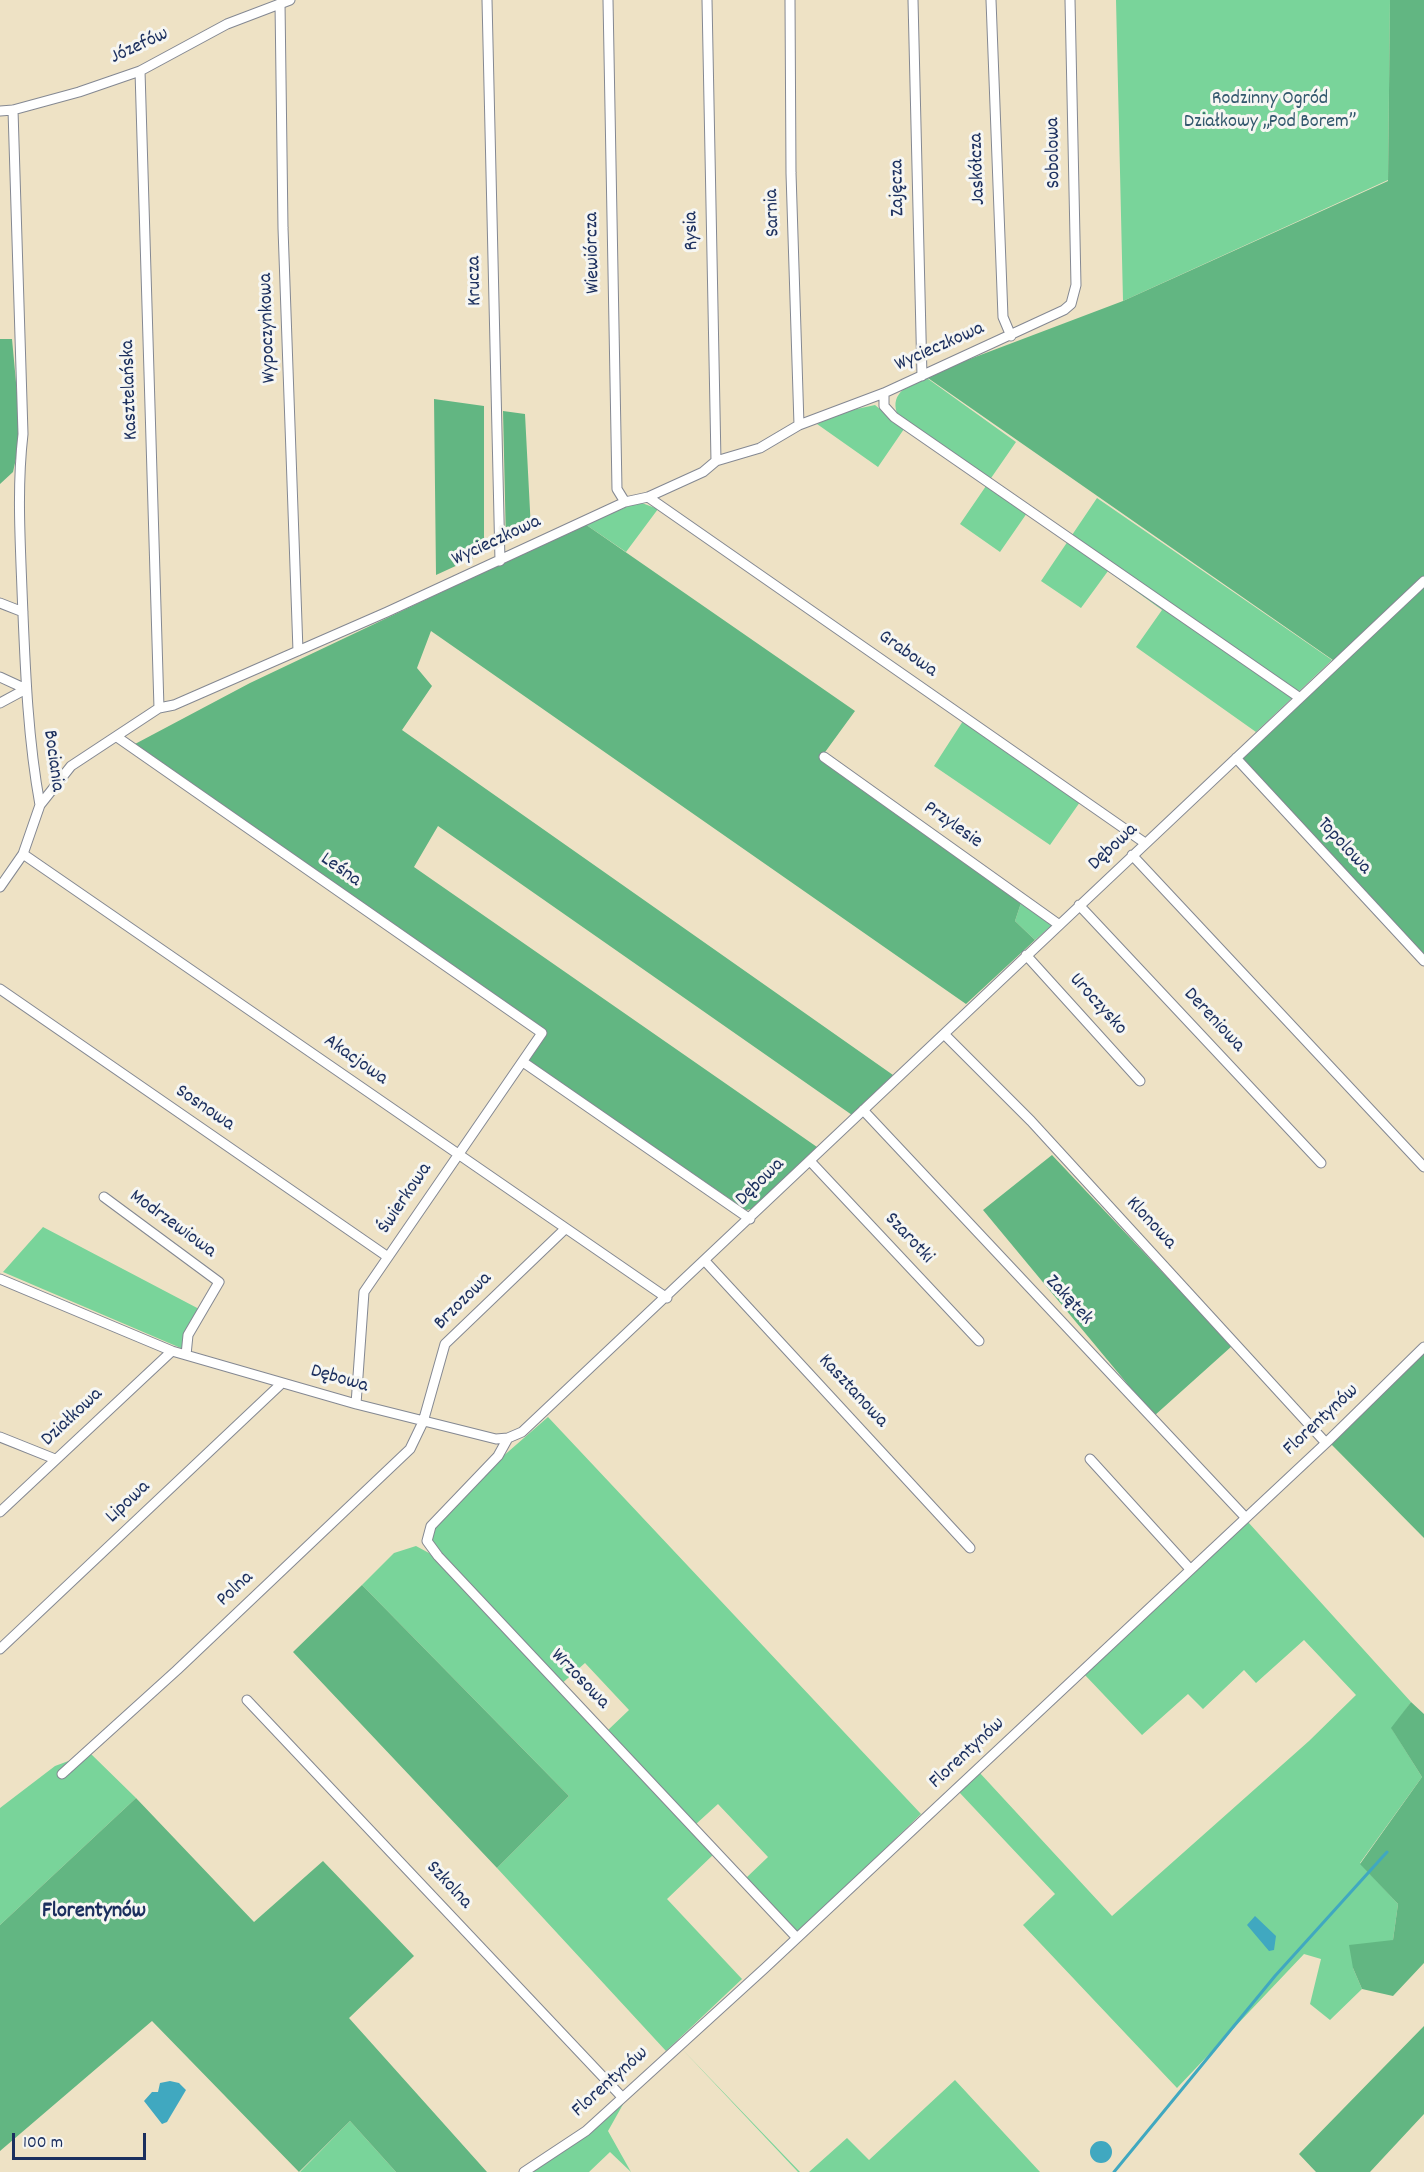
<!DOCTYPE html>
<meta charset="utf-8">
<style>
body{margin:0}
#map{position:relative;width:1424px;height:2172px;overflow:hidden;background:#eee2c5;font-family:Dekko,sans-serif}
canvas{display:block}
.scale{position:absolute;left:12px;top:2133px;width:134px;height:27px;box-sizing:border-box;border:3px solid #1b2f5e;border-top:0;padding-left:8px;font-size:18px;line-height:21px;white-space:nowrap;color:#1b2f5e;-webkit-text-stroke:4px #f6f6f2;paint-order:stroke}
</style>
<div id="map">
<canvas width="1424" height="2172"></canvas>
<div class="scale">100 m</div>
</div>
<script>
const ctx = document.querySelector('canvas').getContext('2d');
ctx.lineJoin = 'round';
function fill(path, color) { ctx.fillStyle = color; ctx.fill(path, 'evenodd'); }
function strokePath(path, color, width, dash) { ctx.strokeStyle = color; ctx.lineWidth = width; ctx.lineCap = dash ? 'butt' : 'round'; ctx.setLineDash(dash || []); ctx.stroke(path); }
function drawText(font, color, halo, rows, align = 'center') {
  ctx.font = font + ' Dekko,sans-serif'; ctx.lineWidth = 6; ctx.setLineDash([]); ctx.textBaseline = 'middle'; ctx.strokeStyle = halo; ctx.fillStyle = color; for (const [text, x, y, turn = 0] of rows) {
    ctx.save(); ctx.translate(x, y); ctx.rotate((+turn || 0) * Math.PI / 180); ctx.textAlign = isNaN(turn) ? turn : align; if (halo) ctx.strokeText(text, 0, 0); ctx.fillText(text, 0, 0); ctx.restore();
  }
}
fill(new Path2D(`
 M1116,0H1390L1388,180L1123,301Z
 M924,376L1016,442L989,481L897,413C890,393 909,385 924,376Z
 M875,405L904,429L878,467L817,424L843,412Z
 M986,486L1027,513L1000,552L960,524Z
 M1097,498L1332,660L1256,732L1136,647L1162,610L1108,571L1081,608L1041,581Z
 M642,503L658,509L626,552L585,524L634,504Z
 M963,721L1080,802L1050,845L934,766Z
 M1022,900L1051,922V926L1035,940L1015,921Z
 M43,1227L201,1310L183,1349L3,1272Z
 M548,1417L921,1814L801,1930L794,1931L746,1878L768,1857L718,1804L696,1824L607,1731L629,1710L585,1663L559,1686L433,1544L431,1536L433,1527L501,1458Z
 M1248,1522L1411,1702L1392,1729L1422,1777L1360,1863L1398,1904L1393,1940L1353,1968L1362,1989L1330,2020L1310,2004L1321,1959L1304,1954L1177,2088L1023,1925L1055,1894L959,1792L979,1772L1112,1916L1309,1741L1356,1695L1304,1640L1256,1683L1244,1670L1203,1709L1188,1694L1142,1735L1084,1674Z
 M416,1546L429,1553L714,1854L667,1899L742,1979L666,2051L497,1868L569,1796L362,1585L394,1553Z
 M90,1753L136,1798L0,1925V1808L55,1766Z
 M682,2049L800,2172H798Z
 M955,2080L1040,2172H809L847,2138L869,2160Z
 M626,2099L608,2131L631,2172L610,2152L589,2172H530Z
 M350,2121L396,2172H300Z`), '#79d49a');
fill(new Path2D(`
 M1390,0H1424V957L1239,760L1340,665L925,376L1123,301L1388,181Z
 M0,339H12L21,436L13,472L0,484Z
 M434,399L484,406V553L436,575Z
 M503,411L525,414L531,530L506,543Z
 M585,524L855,711L820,759L1022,900L1015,921L1035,940L966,1004L431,631L417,668L432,686L402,730L893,1075L852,1115L438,826L414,867L817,1147L752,1209L746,1210L527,1060L544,1033L135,744L250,683Z
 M1052,1155L1232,1346L1154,1416L983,1210Z
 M1424,1352V1538L1331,1444Z
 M362,1585L569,1796L497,1868L293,1652Z
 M1411,1702L1424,1714V1963L1393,1996L1362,1989L1353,1968L1349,1945L1393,1940L1398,1904L1360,1864L1422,1777L1391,1728Z
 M136,1798L254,1922L323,1861L414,1956L349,2018L487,2172H396L350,2121L299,2172L152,2021L0,2151V1925Z
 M1424,2026V2114L1370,2172H1316L1299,2154Z`), '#62b682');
fill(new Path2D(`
 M1255,1916L1276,1936L1274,1950L1269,1951L1247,1925Z
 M170,2081L179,2083L186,2090L167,2122L162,2124L144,2101L152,2092H158L160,2083Z
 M1090 2152a11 11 0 1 1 22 0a11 11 0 1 1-22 0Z`), '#40a8c0');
strokePath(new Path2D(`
 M1114,2172L1275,1976L1387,1852`), '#40a8c0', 3);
const street = new Path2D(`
 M487,0L500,561
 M608,0L617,489L625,502
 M707,0L716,461
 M790,0L791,173L799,425
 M913,0L922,376
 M991,0L1003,317L1011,336
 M280,3L283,228L298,651
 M140,71L159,708
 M13,110L23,434C17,486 20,537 22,590C25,662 27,734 40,805
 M0,111L13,110L79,92L140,71L227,24L290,0
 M884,393V406L894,417L1300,698
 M648,497L1145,843
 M0,603L23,612
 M0,677L26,689L0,703
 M117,737L542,1033L364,1292L356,1404
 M824,757L1058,924
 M1236,758L1424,961
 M23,854L667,1298
 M1132,855L1424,1167
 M0,887L23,854L40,805L71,766L159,708L174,705L387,612L625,502L648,497L703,472L716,461L760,448L799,425L884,393L1064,310L1071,304L1076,285L1070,0
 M1079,905L1321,1163
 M1026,955L1140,1081
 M0,989L388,1257
 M944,1034L1031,1121L1326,1443
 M523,1062L750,1219
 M863,1110L1246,1518
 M810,1161L979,1341
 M104,1197L219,1282L188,1335L186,1355
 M705,1261L970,1548
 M0,1279L172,1351L356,1404L496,1439L508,1438L522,1432L1424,581
 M0,1437L55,1459
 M508,1438L498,1456L431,1526L427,1541L438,1556L797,1938
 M1090,1459L1190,1569
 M0,1512L172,1351
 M0,1649L282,1383
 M247,1700L622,2097
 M62,1774L177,1670L410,1449L423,1422L445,1344L565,1229
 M524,2172L586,2131L765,1968L1326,1443L1424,1347`);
strokePath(street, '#848892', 11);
strokePath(street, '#fff', 9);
drawText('20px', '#1b2f5e', '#f6f6f2', [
 ["Józefów",140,47,-25],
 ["Sobolowa",1055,153,-91],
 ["Jaskółcza",979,169,-92],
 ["Zajęcza",899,188,-91],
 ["Sarnia",774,213,-92],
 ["Rysia",693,231,-91],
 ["Wiewiórcza",594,253,-91],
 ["Krucza",476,281,-91],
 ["Wypoczynkowa",269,328,-92],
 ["Wycieczkowa",940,348,-24],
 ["Kasztelańska",131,390,-92],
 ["Wycieczkowa",497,542,-25],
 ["Grabowa",907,655,35],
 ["Bociania",52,761,82],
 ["Przylesie",952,826,35],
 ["Topolowa",1343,847,47],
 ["Dębowa",1114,848,-43],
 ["Leśna",340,871,35],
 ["Uroczysko",1097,1005,48],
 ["Dereniowa",1213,1021,47],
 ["Akacjowa",355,1061,35],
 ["Sosnowa",204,1109,34],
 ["Dębowa",761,1183,-44],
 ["Świerkowa",406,1199,-56],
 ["Klonowa",1150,1224,47],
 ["Modrzewiowa",172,1225,36],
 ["Szarotki",908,1239,47],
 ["Zakątek",1068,1301,47],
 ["Brzozowa",464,1302,-45],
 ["Dębowa",339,1380,16],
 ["Kasztanowa",852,1392,47],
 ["Działkowa",73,1418,-43],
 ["Florentynów",1322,1421,-43],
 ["Lipowa",129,1503,-43],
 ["Polna",236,1590,-43],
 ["Wrzosowa",579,1680,46],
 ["Florentynów",968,1754,-43],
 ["Szkolna",448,1886,47],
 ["Florentynów",611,2083,-42]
]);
drawText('20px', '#32586d', '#f6f6f2', [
 ["Rodzinny Ogród",1270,100],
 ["Działkowy „Pod Borem”",1270,123]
]);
drawText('bold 22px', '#1b2f5e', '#f6f6f2', [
 ["Florentynów",94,1913]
]);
</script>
